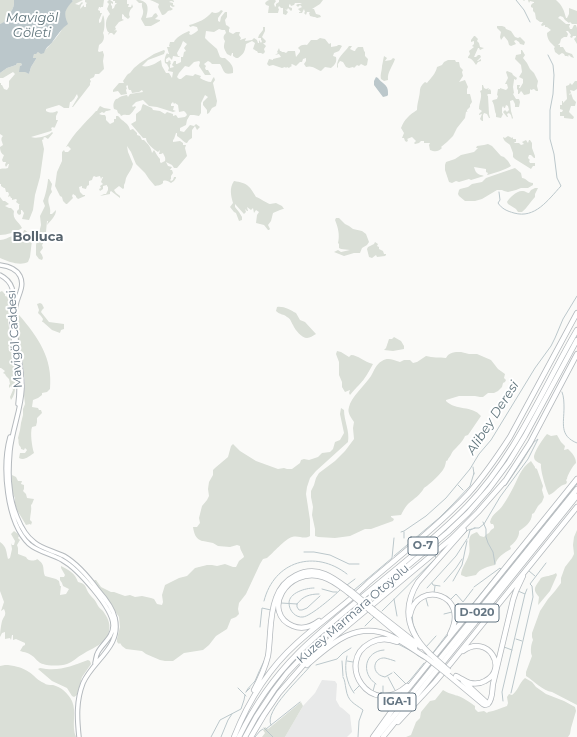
<!DOCTYPE html>
<meta charset="utf-8">
<style>
body{margin:0}
canvas{display:block;background:#fafaf8}
</style>
<canvas width="577" height="737"></canvas>
<script>
const ctx = document.querySelector('canvas').getContext('2d');
ctx.lineJoin = 'round';
function fill(path, color) { ctx.fillStyle = color; ctx.fill(path, 'evenodd'); }
function strokePath(path, color, width, dash) { ctx.strokeStyle = color; ctx.lineWidth = width; ctx.lineCap = dash ? 'butt' : 'round'; ctx.setLineDash(dash || []); ctx.stroke(path); }
function drawText(font, color, halo, rows, align = 'center') {
  ctx.font = font + ' Montserrat,sans-serif'; ctx.lineWidth = 4; ctx.setLineDash([]); ctx.textBaseline = 'middle'; ctx.strokeStyle = halo; ctx.fillStyle = color; for (const [text, x, y, turn = 0] of rows) {
    ctx.save(); ctx.translate(x, y); ctx.rotate((+turn || 0) * Math.PI / 180); ctx.textAlign = isNaN(turn) ? turn : align; if (halo) ctx.strokeText(text, 0, 0); ctx.fillText(text, 0, 0); ctx.restore();
  }
}
fill(new Path2D(`
 M322,680L335,681L337,684L336,700L340,707L342,708L350,715L352,732L347,737H285L303,706L315,693Z`), '#e8e9e9');
fill(new Path2D(`
 M0,0H14C15,11 8,13 5,22L0,24Z
 M72,0H83L75,4L79,5L82,2L83,3L81,5L80,9L84,5V7H86V4L87,3L85,2V0H104L103,7H101V8L100,7H99L98,10L100,11V13H102L99,20V23L101,22L103,15C105,18 105,29 103,33C105,37 104,42 99,45L98,51L99,52L103,51V52L104,55L103,61L104,69L99,74H95L94,77L90,79V80L91,81L90,83V85L73,107H72L78,97L77,94L74,99L71,102H70L69,108H64L61,106L59,105L46,109V111C50,113 53,113 57,111L58,112L56,116V120H58L55,127L54,128L53,127L51,128L52,130L51,131L31,137C37,139 48,136 52,132L53,133L48,139L45,137L43,138L44,139L42,140L44,149L40,177L35,195L33,210L29,220L22,219L24,213L22,210H21V214L19,215L17,213V211L19,209V205H20L16,202L17,200L16,199L12,200V198H11L10,196L8,197L9,194L8,192H6L5,188H4L1,186V184H0V169C3,168 5,169 8,168L9,164H8L6,167L5,165L6,162H3L2,160L4,155C1,154 0,150 0,147L3,145C2,141 0,139 3,136L0,134V83H1V85H2L4,89L7,90L9,87V81L15,74L13,72L3,78H0V73L7,68L16,65L17,63H21L22,65L20,66V69L29,74L31,67L36,59L33,58L34,53C38,52 42,52 46,49C50,45 61,33 63,27C66,21 64,14 66,8C68,5 70,3 73,1Z
 M109,0H110L113,2V4L111,3V5L112,6V9L114,8L115,5L117,3H115V1H113V0H127V4H129L128,7H131L132,4L133,7C130,9 128,14 130,17L128,19L124,16V15L122,14V19L124,20L119,22L115,27L116,29L114,31L116,30L117,31L114,35L112,33H110L108,35L109,32H108C105,27 105,19 110,14L107,9L109,4L107,2Z
 M136,0C149,0 149,8 146,18L152,17L154,14L156,13L158,16L155,19L160,20V21L151,26H145L141,19C146,9 141,10 142,3H139Z
 M150,0H173L174,1V2L171,1L169,2L173,3V5L175,6L173,7L171,6L170,5V7L173,9C171,11 170,10 168,11C166,13 165,15 162,15L158,7L159,4C156,3 154,1 150,0Z
 M269,0H275L276,1L274,4L275,7L276,6V4L279,2V0H323L320,4L312,9H314L316,14L320,15L321,17L317,18L315,17H314L310,16L309,13L310,12H307L306,15L304,13L305,12L304,9L302,13H299V12H301L298,9L302,7L300,5L298,7L296,5L298,4H302L300,3H295L294,5L291,6L290,4L289,5V7L292,8V10L291,11L288,8L287,10L285,9L288,12L286,15L283,14V8H281L279,6L278,8L279,9L278,13H268L269,6L266,5L265,3L267,1Z
 M523,0H556C562,5 564,10 566,18H567L569,14V8L577,11V24H572L570,22L569,23L565,20L563,17L560,16L558,18L560,19L566,24H570V25L569,26L570,29H572L574,25H576L577,28V44L574,39L576,37V36H573L572,38L570,37L571,35L568,31H566L568,34L567,37H564L561,39L560,43L558,45H560V47H563L566,52L572,54L574,58L571,57L569,55L568,56L569,57L567,56H565L564,54L562,53L559,55L555,52L554,48L555,47C551,43 547,40 547,33L551,30L547,27H545V25L542,26L541,25L543,22H540L536,19L535,13L533,11V8L531,7V5L533,3H534V2L530,1L529,3L528,0H525L524,1Z
 M221,10L223,11L218,18V21L220,22L221,17L225,12H227V17L225,20L226,25L228,26L230,28L229,29V32L233,34L236,32H240L239,35L241,38L240,40L246,38L245,41L252,40L254,38L257,40L258,43H259V40L261,43L262,41L261,40V38H258L259,35L263,30V27H265V31L262,37L266,41L265,43H263L266,46L264,49L265,52L263,54L261,53H258L257,51H256L255,50L253,49L255,43L252,41L246,44C245,51 244,54 238,58H236L233,56V53H232L231,56L227,54C224,48 223,48 225,41C223,38 223,36 226,33L225,30H222L219,29L214,32L206,31L205,38L209,42L217,49L220,57L222,58H225C230,63 234,65 233,73C223,76 224,70 220,64H212L210,62L208,61L204,64L206,66L205,68L206,70H208L211,75H205L199,66L200,62L199,61L194,62L189,67L185,66L179,73L177,77L179,79H181L186,75L193,76L195,74L201,76L200,78C203,80 208,82 211,82L213,78L214,77L215,80L213,83L217,101L216,106L212,108L209,113L207,114V110L203,105V102L208,97L205,95L201,103V113L199,116L194,115H190L187,120L186,125L180,128V131L184,132L190,125L194,126L196,124L200,127L197,130L195,126L192,130V138L189,140L187,143C184,143 181,138 177,136V133H176L174,139L173,140V142L180,141L183,143V145H186L185,148L187,156L177,168H174L172,165L166,162L168,166L172,167L170,170H172L173,173L171,176V179L170,180L171,181L173,180L174,177H176V178L174,181L171,183C168,181 166,180 163,181V183C160,186 158,185 155,186L149,179L145,173L136,164L131,152L127,146L128,152L133,164C132,169 129,172 127,176C125,179 126,182 124,185V188L123,189L119,186L114,190L116,193L120,196V198L111,191L110,192V194L100,196L104,194H106L108,190V187L107,186V185L103,186V189L100,191L99,189L101,188L100,186L103,184L101,182L103,177H102L101,179L100,176L96,177L94,176L93,177L92,180L89,181V185L87,186L86,189L82,188V186L79,187L80,192L83,195H85V196L78,199L76,197V196L73,194L72,196L73,198L67,204H66L63,201L62,197L60,196L55,186L57,172L62,161V152L64,150L65,152H68L71,149L68,146L66,147C74,133 86,122 96,111H97L98,109L100,106L104,108L110,109L111,110L107,111H106L104,113L102,112L99,114L102,115H105L106,117V120L110,124L114,122V119H116V116H118C120,117 120,119 122,120C126,123 129,125 130,130L133,129L137,133V135L140,136L142,140H144C148,144 151,147 152,153L154,150C156,153 157,156 160,159V162L161,163L165,161C166,157 164,156 163,153L161,154H159L160,150L158,152C153,149 146,143 146,138H143L131,124L136,121V114L141,110L142,106L143,104L152,108L153,110L160,111L165,114L167,112L173,114V116L176,115L178,118L185,117L187,115L186,113L184,111L179,112L178,105L175,103L174,104L173,102L171,104V106H174L173,110L176,111L173,112L157,107L149,106L143,100L136,102L132,106L133,107L135,106L136,107C134,109 132,114 129,115C125,115 124,114 121,116L120,114L118,113L117,110L114,109C113,106 113,102 116,99C118,99 118,98 120,97C122,96 125,95 127,95L128,97L130,94L143,92L142,90L139,92L132,93L131,90H129L128,88V86L127,85L126,87L127,88L126,90L127,94L121,95L118,91L113,92V90L119,83H124L123,81C125,78 126,76 128,74L130,73L134,68L140,63L154,54L164,50L165,51L164,54L148,60L142,66C149,68 156,63 161,60L162,66L166,73H169L172,78L173,72L168,71L169,68L167,64L165,63C164,60 165,56 167,53L168,54H169L167,47H170L169,46L170,42H174C175,38 184,33 189,31L190,32L189,34L191,35C193,34 198,31 198,30L197,27L193,26L190,27L189,25C198,23 206,19 212,12C215,14 219,13 221,10ZM183,41L187,44L184,48L186,51L184,52L183,57H181V62L177,64H176V61H174L172,65L174,67L170,68V65L171,63H170L171,62L169,60L168,62H166V59L169,57L172,60L173,56L179,57L180,56H178L177,53L181,46Z
 M497,26H502L505,27L506,29L511,31L515,37L518,38L520,37L525,42L524,45L520,44L519,42L516,40L514,41L516,44L511,46L509,45L508,41L504,36L501,40L500,37L501,32L497,28Z
 M474,36H475L478,39L477,41L479,43L480,47L484,48L480,50L479,48H478L474,57H476L478,55H480L481,57L477,61H478L481,59V61L478,62L476,65C474,62 472,58 468,58V57L470,54L469,51L474,47L472,46L474,44V41L471,42V40Z
 M320,38L325,39L329,44L331,43V47L337,46L338,45H340L342,46L339,51L334,53L333,56L336,57C337,62 335,65 331,68L325,67L321,71C316,69 312,65 306,67L304,64L306,61V58L303,59L302,62H300L296,66L292,64L291,65L292,66L290,67L289,68L287,67L286,68L285,67L282,68L273,65L269,66L267,64L269,59L273,60V59L281,57L279,54L275,55L278,53L277,52L279,48L280,51H281L282,52H284L286,53L288,51H295L296,57L300,52V50L298,48C300,45 304,44 307,45L311,40H317Z
 M349,46H352L350,49L354,51H355L356,49L358,47H363L364,51L365,52V56L368,59L367,65L365,66L361,64L359,66L357,65L354,68L353,67L349,68L346,67L343,62L340,61L338,64V68L337,67C337,56 344,54 349,46Z
 M521,50H522L525,55L523,58L527,63L530,69L534,73L538,81L537,86L538,90V91H536L534,89L531,90L530,89V93L529,94L524,95L522,92L521,91L519,94H518V90L517,89V85H520L519,88H520L523,83V79L519,77L522,72L521,65L515,59L516,55L521,54Z
 M384,56L387,58L385,61L391,60L393,58L395,59C393,66 387,72 388,80L384,81L381,79C380,74 382,71 382,66C383,62 383,60 384,56Z
 M448,60H455L456,62H459L460,67L463,70L462,72L463,76L459,82L465,80L468,87L467,89V94H470L472,102L470,105V107L467,110V111H468L466,112L465,118L457,128L453,136L447,142L441,147L442,148C438,152 435,152 430,150L429,145L430,143H424V141H421L419,143L415,144L414,143L416,141L412,137L407,139L408,140L407,142L405,141L404,138H402L404,133L401,128C404,120 409,115 417,110C417,105 418,102 419,97C421,90 418,88 425,82L427,83C431,78 436,73 437,67L442,65L444,62Z
 M506,72L507,71L512,73L513,75L517,78L516,80L514,79V80L513,87L514,93L513,94L516,99H519L520,102L519,107H515V104L513,100L510,101L511,111L513,118L512,119L511,115L509,113L507,114L508,117H507L503,112L505,110L507,112L509,110L508,106L506,105L505,108H504L503,106L502,108V113L503,114L501,118L496,117V114C494,110 495,105 492,101L493,100L497,99L498,96L497,95L498,89H500V88L506,90L508,88L507,84H505L508,78Z
 M575,81H577V89L574,91L570,90L571,93L569,94L570,95L571,93L573,99L576,102L575,106H571L569,112L574,117L573,119L564,118V116H560V112H562L563,110L560,109V105H562V101H563V103L567,99L566,86L569,85L570,83L572,85Z
 M482,85H483L484,88L486,89L489,88L488,90L490,89L491,91V94H488L487,95L488,96L489,114L490,118H489L487,114L484,113L483,115V121H482L480,119L482,114L479,115V114L482,111L479,109C479,102 483,96 480,91L482,90Z
 M508,136L512,138L513,137V139H516V142H514L515,143H519L521,145L524,144L522,142L526,140L528,143L529,140H530L532,143V148L535,156V158H534L531,155H529L528,158L530,160L529,161L530,163H535V166H533L531,169L515,159L513,157V153L510,145C507,142 504,142 503,137L505,138Z
 M488,144L492,146L501,156L504,157L508,161L511,166C505,170 495,173 487,175L488,173L486,172V169L474,167C476,175 479,174 484,176L471,180L469,179L459,182L456,181L452,183L449,182L445,170V165L446,162L455,159L461,155L474,152L478,148H476L477,146L484,145Z
 M515,168L521,173L522,178C526,178 528,183 533,183V185L528,188H521L516,190L508,192L504,191L502,190H497L482,199L475,201H465L459,196L458,194L459,190L460,189L468,187L472,184L482,182L486,178Z
 M48,179H49L52,184L51,189L52,192C44,202 52,205 50,214H52L56,210C56,216 51,220 47,225L48,221H47L46,232L43,235C45,240 44,242 42,245L43,248L40,252L42,255L43,258L42,260L39,259L36,255V245L41,225L40,216L45,206L43,201C45,198 48,183 48,179Z
 M234,181C247,183 249,185 256,197C260,198 268,204 270,204C272,204 274,203 276,203L282,206L284,209H283L280,210L273,213L271,221L268,225L270,229L269,230H268L264,225L256,223L257,215L259,212L256,210L254,213L253,208L251,210L247,207L248,211H247L245,209L246,212L244,214L235,204V207L239,212L242,217V220L239,221L236,213L234,212L230,207L233,203C231,196 229,188 234,181Z
 M535,188H538L535,194V197C530,202 527,208 522,212H518L516,209L508,204L507,202C509,198 517,190 523,191C525,191 527,193 529,193L531,190Z
 M0,197L3,201H5L9,204L5,206L9,208H11L14,211C12,220 19,221 22,228C16,232 7,235 0,235Z
 M336,218H339L345,224L349,226L353,229L362,231L366,234L369,242L367,245L362,248L360,253H354L344,256L334,252L338,250L341,252L350,250L341,249L339,248V244L338,243C340,235 338,227 335,220Z
 M24,230H25L31,235V239L32,240L30,257L28,262C20,266 9,262 0,258V240C5,240 8,237 13,236C16,235 19,234 23,233Z
 M375,242L378,244L377,246L379,247V249L383,251L384,254H386V255L385,256L377,257L376,255L372,258L369,257L367,249L368,247L374,244Z
 M2,291L5,294V296L8,297L10,300L8,321L16,374C13,384 18,391 11,400L10,397L13,390L11,386L9,388V385L10,384L9,379L6,376L5,374L3,373L5,371L1,368H0V292Z
 M40,303L42,304L44,308L42,310L41,312L49,322L64,324V329L61,330L60,333L52,330L43,322H42L43,319L41,316L38,313L39,310L37,304Z
 M277,307C284,306 290,310 296,313L300,320L305,322L316,334C314,335 310,338 307,338C302,338 295,330 293,325C291,322 291,319 287,317C284,314 280,315 276,311Z
 M19,315C38,337 53,358 50,389L47,392L42,393V395L38,398L33,400L32,407L38,408L39,410H41L42,413L37,418V422L36,426L32,427C30,433 32,447 34,453C29,456 25,461 19,458L20,453H25L27,450L25,448L24,450L21,449C21,446 20,447 19,445C18,442 19,440 18,438L20,430L21,423L23,415V409L25,404L24,395L25,381L22,359L16,328V317Z
 M394,337L401,341L404,346V349L393,351L384,350L386,348L389,339H392Z
 M337,351L341,352L349,357L351,355C358,355 364,362 373,364C369,371 365,379 359,385C356,388 353,391 350,395L349,393L350,390L345,392L342,387V382L339,375V362L336,354Z
 M461,352L469,354H477L491,360L498,369L505,374L504,378L506,380L505,382L503,383L502,387L498,391L494,393H488L483,397H480L475,396H459L446,400V401C456,411 472,405 481,416L468,435L465,436C463,441 457,447 453,451C451,454 450,457 448,459C448,460 447,461 446,461C446,462 445,467 444,468C442,473 429,485 424,488C421,494 414,499 408,504C405,507 403,511 401,515L391,516V517L394,519L393,521L371,529H365L350,536L335,538L318,537L315,536V529L312,515L313,507L311,497V491L314,485L316,478L319,473L335,461L345,451L354,439L353,428L354,422C351,417 347,413 349,407C351,397 365,385 371,376C374,371 376,364 382,361C388,357 393,360 400,362L404,360H410L413,363L417,362L426,356C433,358 439,357 446,358C449,352 455,352 461,352Z
 M341,408L344,410C344,421 350,431 348,442L316,471L310,478L307,487L306,494L310,520V536C304,540 299,535 292,537C285,539 273,553 267,558L263,559L260,564L246,594L239,603L238,609L239,614L236,617L231,619L227,629L216,636L209,645L203,650L184,653L173,661H165L160,660L146,654L142,651L126,649L122,646L120,643L119,644L117,642V639L120,627L119,617L94,580H96L101,587L111,592H114L125,596L130,595L135,597L142,596L151,598L154,599L157,604L162,605L163,602L162,595L165,585L179,578L187,576L195,568L207,565H212L217,566L225,564L233,567H236L239,561L244,557C243,552 240,551 240,546L237,545L230,547L218,546L213,543L203,541H202C196,539 194,534 193,527H197L200,523L199,518L202,506L207,500L209,496L208,489L209,482L213,475V470L215,468L228,457L231,446L233,444L240,451L256,461L278,469L284,468L287,469H292L300,463L301,460L304,459L309,460L318,457L322,453L330,452L333,449L335,442L340,440L344,433L340,414Z
 M547,434L551,436L557,435L561,442L565,446L564,450L568,449C572,453 576,457 576,463C573,465 567,476 567,479L566,480L567,482L566,484C559,485 556,492 549,495C546,490 540,469 541,464C538,462 534,461 534,457C534,452 544,437 547,434Z
 M531,461L535,467V468L537,469L543,486L542,490L544,497L542,502L538,506L534,513L532,514C532,522 525,527 519,531C520,536 514,544 510,546L511,549C504,553 497,557 495,565C489,566 479,569 476,575L466,577L461,575C461,568 467,562 469,554C471,549 467,540 471,535C471,535 476,532 477,532L480,536L484,537L487,534L489,533L491,530L494,528V526L493,524H491L490,522C492,513 499,512 503,505C507,499 510,494 513,488C519,477 520,469 531,461Z
 M12,475L16,477L18,481H22L21,484L24,485V489L23,491L26,494L27,498L34,499L32,504L31,505C32,510 30,515 30,520L32,522L31,525L30,524L26,525L17,510L15,503V498C11,492 12,483 12,475Z
 M577,530V705L552,692C543,691 534,681 526,676V672L532,656C530,652 531,644 533,640L532,637V633L540,611L548,599L555,591L561,583V578L565,567L572,558L574,554L573,545L574,537Z
 M14,531L18,534L19,536L18,538L20,540L17,545L18,548V554L26,557C28,561 31,561 36,560L37,559C46,565 42,568 45,576L56,579L59,581L60,586H61L60,595L66,594L69,589L63,586L62,583L60,580V577H64L65,575L61,568V566C69,570 75,573 78,582C86,584 85,586 88,592C91,597 95,599 97,604C98,607 101,609 103,611C107,617 111,623 109,631C107,644 92,648 83,654C77,657 73,662 67,664C60,666 49,666 43,664C38,663 35,657 31,655C27,652 23,652 20,651L23,646L25,645V643L16,639L13,640V635H12L11,640L10,638L5,639V632L2,633L0,637C0,633 1,625 2,621C4,616 7,615 4,609L1,611L4,602L0,591V542C7,547 6,551 8,559L10,558L12,549L11,543L12,545H14L15,541L11,534Z
 M556,573L557,575L550,591L539,604L538,605L539,597C533,590 534,588 539,581C540,580 540,579 541,578C545,576 552,576 556,573Z
 M88,660L90,661L91,664L82,677L77,695L74,697L72,696L67,688L52,681L38,669L40,668C59,672 71,666 88,660Z
 M5,665C13,665 21,667 29,672C34,675 38,681 44,683C46,685 50,685 53,685C61,687 68,693 72,701C77,712 71,726 76,737H0V666Z
 M525,678L532,682L536,687L546,694L564,701L575,707L576,711L571,728L570,734L568,737H406L411,735L416,722L420,718L421,712L430,701L435,700L443,690C446,692 451,694 455,695C456,696 457,695 458,696C462,697 471,703 475,706V709L478,712L484,711L487,713L488,712C495,711 500,708 507,706L508,703L507,697L509,694L512,695C518,691 519,683 525,678Z
 M301,702L303,706L285,737H262L265,733L263,730L265,727L268,729Z`), '#dadfd7');
fill(new Path2D(`
 M14,0H72L73,1C65,9 63,13 68,24C62,28 58,34 53,41C50,46 46,46 44,53L41,54L38,52L36,54H34L33,58H36V59L31,67L29,74L25,72H19L20,66L22,65L21,63H17L16,65L7,68L0,73V24L4,22C8,13 15,11 14,0Z
 M376,77L378,78C383,85 389,84 388,95L387,96L383,97L374,85V81Z`), '#bbc7cb');
strokePath(new Path2D(`
 M516,0L524,10L530,22
 M499,192L500,200L498,203C502,209 507,211 514,213C535,219 548,200 561,186L557,178L554,154L550,139V110L553,94L554,75L553,65L548,55
 M562,392C564,397 564,403 564,408C564,423 559,436 577,443
 M473,467L474,474
 M458,485L463,490
 M483,522L486,529V537L488,543L493,552L495,564
 M474,528H479L484,524L500,497L528,459L538,439L534,442L521,463L506,485
 M401,532L404,531L426,516L446,498L470,469L479,454L491,440L535,368L551,346L555,338L563,319L577,296
 M404,532V538
 M460,538L468,530L472,529
 M468,538L470,530L475,528
 M304,552H314L330,555L349,564H359
 M394,556L439,518L453,504L470,486L474,473
 M529,571L535,576
 M453,581L462,565L467,541
 M444,582L456,568L462,559
 M432,583L433,585L440,586
 M347,585L355,579
 M314,588C305,588 289,593 289,603C289,611 296,618 303,617C311,616 334,596 340,590
 M427,588L456,556L467,539
 M322,589L333,592H337
 M354,590L392,558L394,538
 M518,591L525,594L527,589
 M434,593L435,586
 M394,599L397,616
 M426,599L428,606
 M450,600L456,594L463,602L473,589
 M264,601C274,561 315,549 347,574
 M281,603L297,604
 M297,604V607L299,610H302L307,608L320,596
 M297,604C303,596 310,594 319,594
 M456,610L457,619
 M382,611L436,558L435,555
 M412,614L413,624L419,638
 M444,614L452,612
 M456,624L501,569L500,568L474,587
 M365,626L374,617
 M260,627L262,608L271,610
 M516,639L522,641
 M398,644L415,653
 M426,647L436,636
 M504,647L512,650
 M432,654L448,633
 M417,655L422,658
 M347,656C344,669 346,682 354,693
 M437,658L577,484
 M342,661L343,676
 M347,661L353,662
 M316,665L337,659L343,653L351,648
 M394,672L406,684
 M392,673L385,677C370,674 373,657 385,658C389,659 392,660 395,661
 M343,677C345,680 345,684 346,689C348,702 354,703 363,710L359,721L358,737
 M388,677L396,692
 M376,684C360,673 365,651 384,650
 M405,685L411,679L424,663
 M238,688L246,696
 M354,691L360,685
 M373,691L375,684
 M246,692C248,687 252,685 255,681C258,674 261,667 264,661
 M246,692L250,688
 M383,693V686
 M511,693L533,597L532,586L530,584L546,563
 M503,701L502,692L525,594
 M390,718L432,664
 M271,725C263,711 303,676 311,665
 M264,728L273,737
 M266,729L300,702
 M211,737L220,720L241,709L244,700L245,695
 M221,737L228,720L232,714
 M255,737L260,731L263,729`), '#bbc7cb', 1);
const major = new Path2D(`
 M0,265C8,266 16,268 20,276C25,286 18,295 16,305C15,309 15,313 15,317C13,341 23,365 22,389C21,410 12,430 10,451C9,463 8,476 10,488C11,504 20,532 34,542C42,549 54,551 64,556C76,563 90,579 98,590C105,598 113,608 115,618C122,647 93,660 83,683C76,701 77,718 79,737
 M0,275C6,278 10,282 12,288C15,299 11,314 12,326C14,352 22,377 18,404
 M10,437C2,466 6,522 29,544C38,552 52,554 62,560C77,568 114,609 113,626C113,637 103,643 98,652C96,655 96,659 95,663`);
const highway = new Path2D(`
 M504,483L530,443L577,354
 M374,610L421,647
 M372,612L415,648
 M410,615C417,579 471,594 450,634
 M319,621C311,627 303,630 293,626C261,613 286,566 323,577C333,580 341,587 349,593
 M397,642C388,638 379,638 370,643C335,662 370,719 407,686
 M430,654C408,633 401,609 418,582L464,530
 M307,665C331,644 356,620 391,636C404,642 415,651 427,658
 M447,674L483,704L485,705L488,704
 M456,676C460,678 465,681 470,683C475,684 480,684 485,681C509,669 488,633 463,651
 M463,681L488,704
 M254,690C260,679 265,668 268,656C271,637 269,616 276,598C283,578 305,566 325,574C335,578 343,585 351,591
 M488,704C493,699 492,690 493,684L513,600L516,591L523,576
 M398,722L435,682L451,663L577,507
 M234,737C248,702 268,669 297,643C320,622 347,604 369,582C403,553 438,526 468,494C484,476 497,457 510,437L577,313
 M239,737C254,706 274,677 298,653C314,637 332,622 350,607C367,593 384,579 401,565C424,546 447,527 467,506C516,455 542,390 577,330
 M245,737L256,717L274,690L287,673L305,654L334,628L448,532L468,513L489,489L509,462L525,436L577,340
 M251,737L264,715L279,693L306,662L328,642L451,539L478,512L505,481
 M373,737L406,691L577,479
 M377,737L577,489
 M383,737L577,496`);
strokePath(major, '#b5babe', 5.5);
strokePath(highway, '#b4b9bd', 6);
strokePath(major, '#fff', 3.5);
strokePath(highway, '#fff', 4.5);
const highwayBridge = new Path2D(`
 M351,591L374,610
 M349,593L372,612
 M430,654L449,671
 M427,658L447,674`);
strokePath(highwayBridge, '#b4b9bd', 6, []);
strokePath(highwayBridge, '#fff', 4.5);
for (const [x, y, w] of [
 [423,546,30],
 [477,613,44],
 [397,702,38]
]) { const box = new Path2D(); box.roundRect(x - w / 2, y - 9, w, 18, 3); ctx.fillStyle = '#fff'; ctx.fill(box); strokePath(box, '#657683', 1); }
drawText('bold 11px', '#657683', null, [
 ["O-7",423,546],
 ["D-020",477,613],
 ["IGA-1",397,702]
]);
drawText('12px', '#657683', '#fff', [
 ["Mavigöl Caddesi",15,339,-94],
 ["Kuzey Marmara Otoyolu",353,614,-41]
]);
drawText('italic 13px', '#60757c', '#fff', [
 ["Mavigöl",32,18],
 ["Göleti",32,33],
 ["Alibey Deresi",493,418,-57]
]);
drawText('bold 13px', '#57646e', '#fff', [
 ["Bolluca",38,237]
]);
</script>
